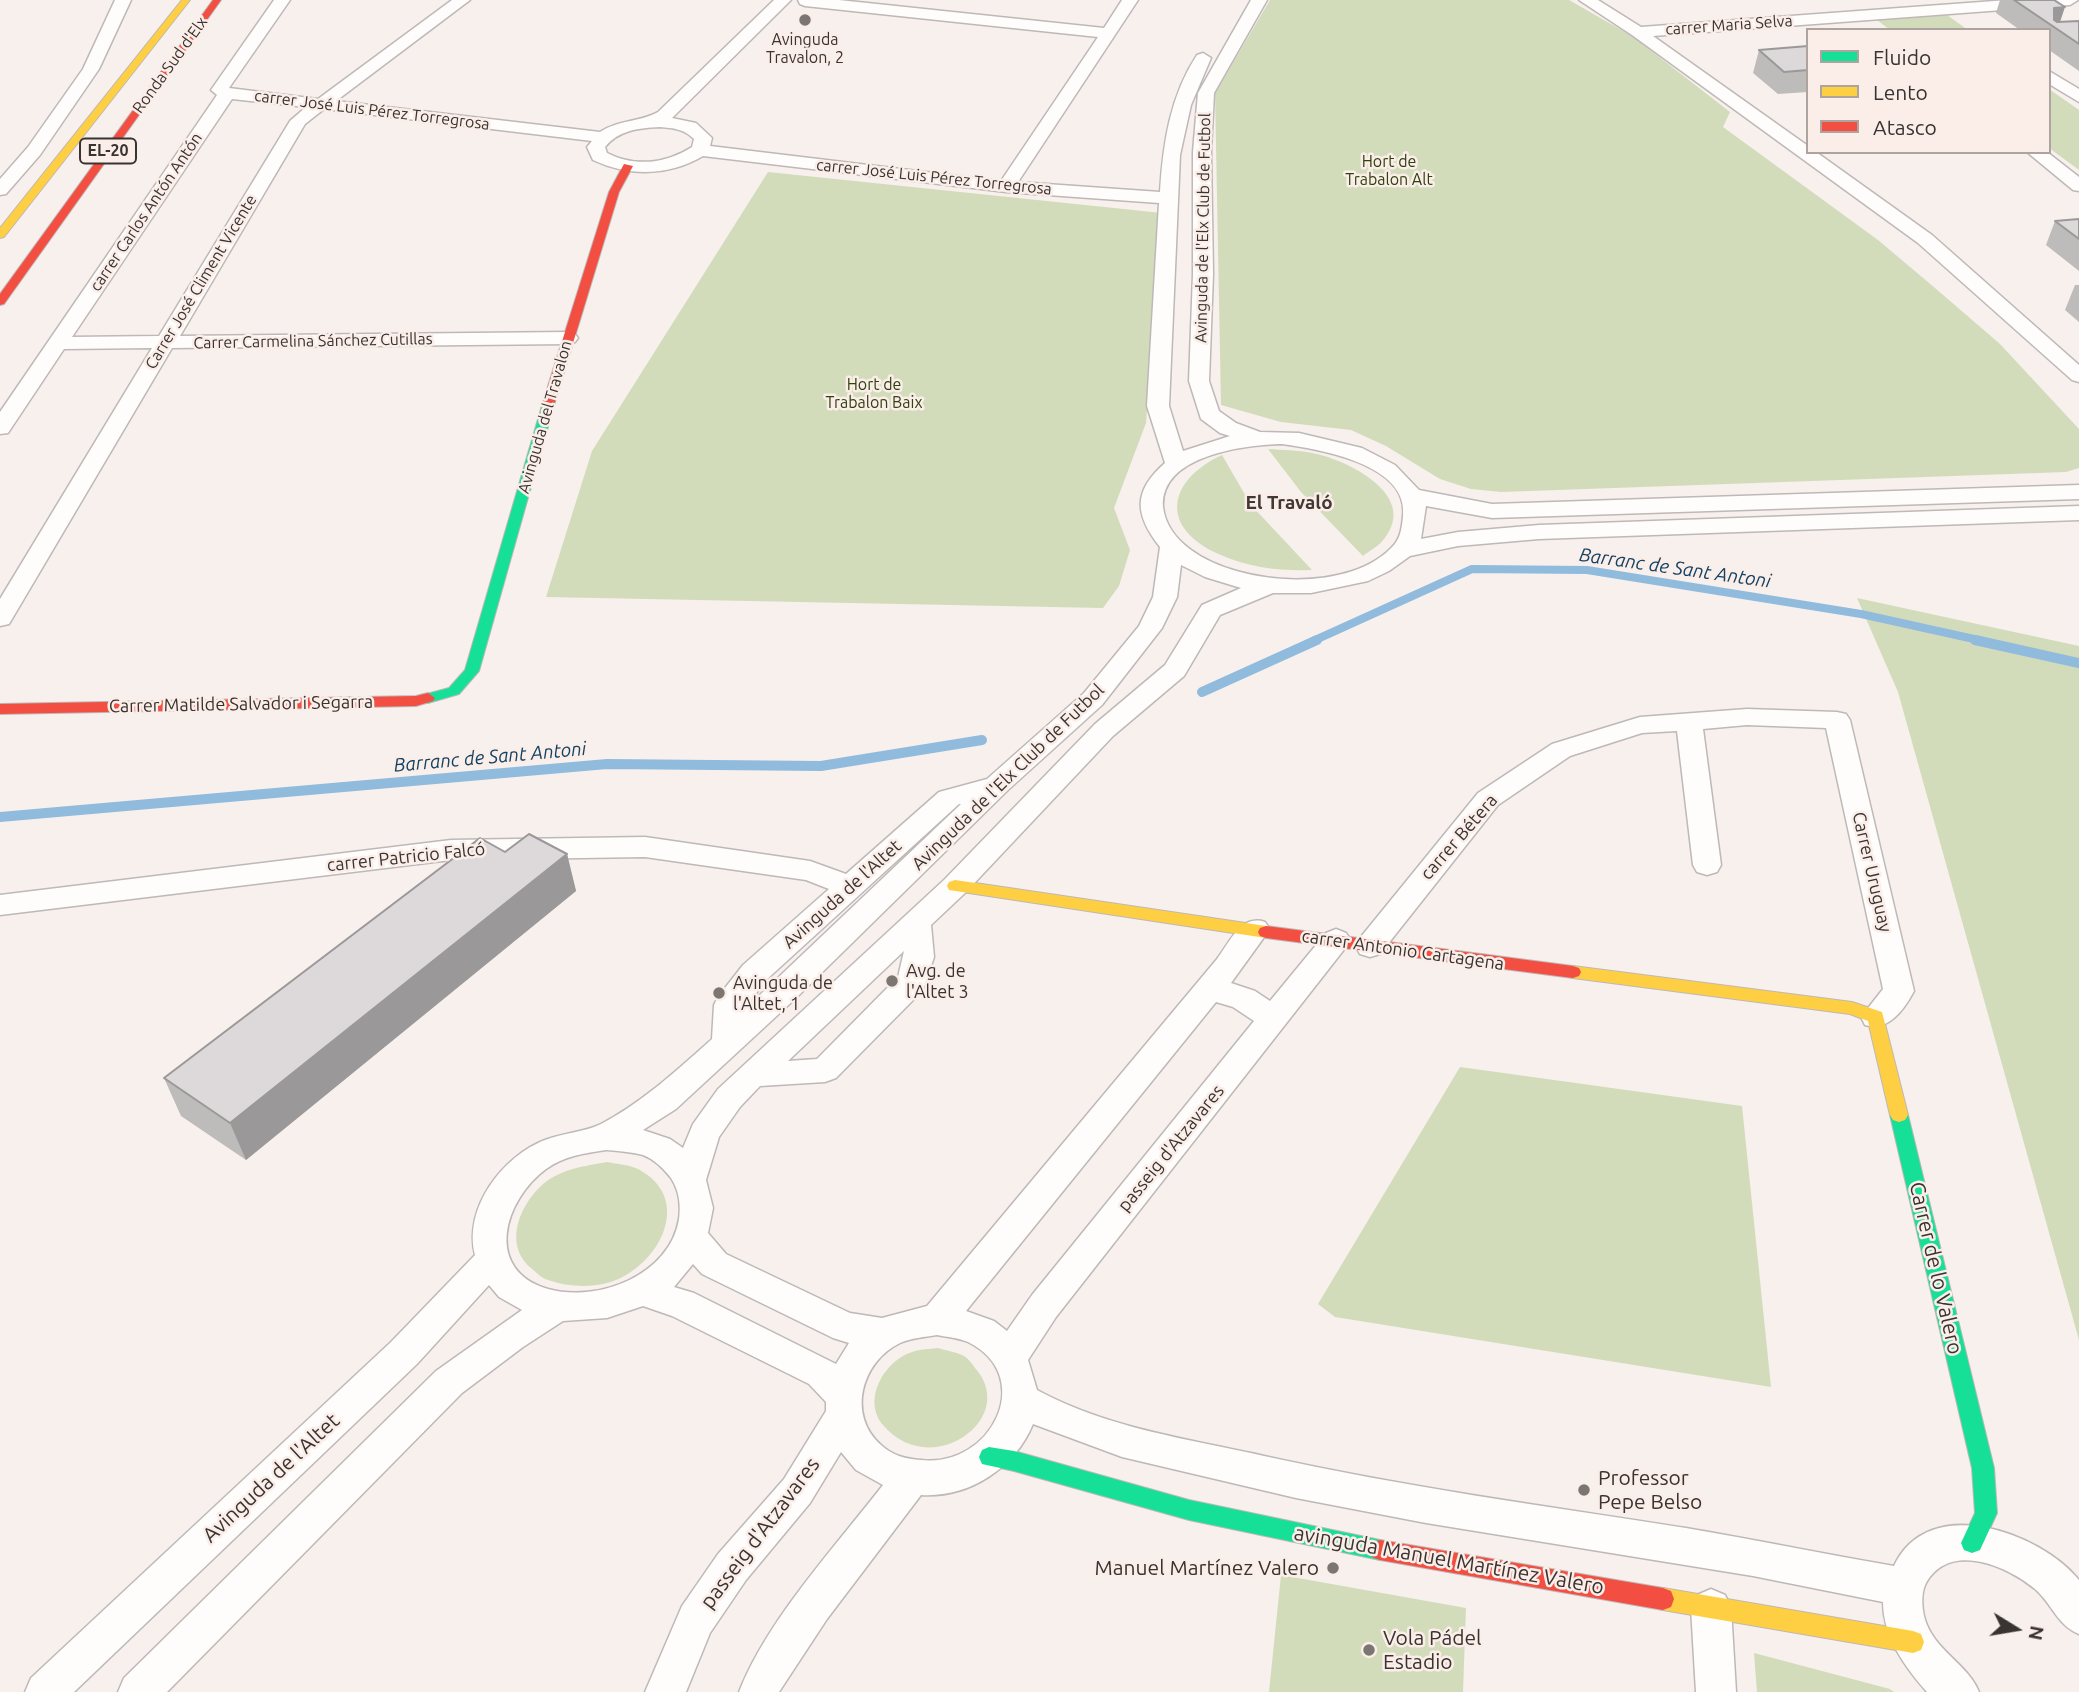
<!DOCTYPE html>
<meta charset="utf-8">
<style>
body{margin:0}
#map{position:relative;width:2079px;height:1692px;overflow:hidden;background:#f7f0ed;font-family:Ubuntu,sans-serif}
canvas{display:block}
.legend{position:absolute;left:1806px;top:28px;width:245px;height:126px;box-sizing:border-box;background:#fbeee9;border:2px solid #ada4a0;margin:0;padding:9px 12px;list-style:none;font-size:21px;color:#393432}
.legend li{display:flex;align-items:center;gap:14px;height:35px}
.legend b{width:35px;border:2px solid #ada4a0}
.north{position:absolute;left:1981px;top:1594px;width:70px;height:70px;-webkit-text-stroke:5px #fbeee9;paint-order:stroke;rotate:101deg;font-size:19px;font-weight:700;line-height:28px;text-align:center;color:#393432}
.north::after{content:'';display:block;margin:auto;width:24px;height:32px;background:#393432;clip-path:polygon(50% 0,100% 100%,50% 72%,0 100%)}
</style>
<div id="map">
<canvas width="2079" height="1692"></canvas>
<ul class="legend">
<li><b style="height:9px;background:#16e098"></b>Fluido</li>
<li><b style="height:9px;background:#ffcf43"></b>Lento</li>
<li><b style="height:9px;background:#f24e42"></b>Atasco</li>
</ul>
<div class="north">N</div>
</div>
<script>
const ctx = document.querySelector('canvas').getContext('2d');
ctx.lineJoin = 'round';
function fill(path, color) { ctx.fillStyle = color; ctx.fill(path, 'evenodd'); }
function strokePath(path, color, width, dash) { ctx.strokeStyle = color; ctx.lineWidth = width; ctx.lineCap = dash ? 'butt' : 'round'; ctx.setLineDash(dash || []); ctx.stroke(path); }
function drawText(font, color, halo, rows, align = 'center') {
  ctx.font = font + ' Ubuntu,sans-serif'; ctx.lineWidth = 5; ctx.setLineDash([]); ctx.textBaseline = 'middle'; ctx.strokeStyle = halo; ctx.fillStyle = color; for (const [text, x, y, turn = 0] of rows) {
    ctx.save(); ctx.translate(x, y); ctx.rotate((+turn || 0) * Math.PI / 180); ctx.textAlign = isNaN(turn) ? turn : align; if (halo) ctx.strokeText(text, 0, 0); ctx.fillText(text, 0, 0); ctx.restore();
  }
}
fill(new Path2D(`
 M1270,0H1569L1632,36L1730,112L1723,127L1878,240L1935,288L2000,344L2079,429V468L2066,472L1501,492L1471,489L1440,479L1386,446L1351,430L1281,422L1221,405L1215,93Z
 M1947,15L1968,30H1890L1877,20Z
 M2049,89L2079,110V170L2049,148Z
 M768,172L1162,213L1146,423L1114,508L1130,550L1119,586L1103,608L546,597L592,451Z
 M1268,449C1283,450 1298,450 1312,453C1346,459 1420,495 1384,539C1379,546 1369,551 1363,556L1301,492Z
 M1222,455L1251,505L1312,570C1281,571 1250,568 1221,555C1159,529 1166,481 1222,455Z
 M1857,598L2079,646V1340L1898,692Z
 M1460,1067L1742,1106L1771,1387L1335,1317L1318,1304Z
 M607,1162C617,1164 630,1165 638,1169C695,1199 659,1266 611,1282C590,1288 568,1287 548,1280C541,1278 536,1272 531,1268C503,1244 520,1205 542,1185C560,1169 585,1166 607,1162Z
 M938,1348C947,1351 957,1352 964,1356C969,1359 972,1364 975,1368C1020,1418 931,1482 883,1425C862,1400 884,1361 912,1352C920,1349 930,1349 938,1348Z
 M1281,1575L1466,1608L1463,1692H1269Z
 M1754,1653L1890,1689L1894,1692H1757Z`), '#d2dcbb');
strokePath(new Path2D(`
 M1313,641L1472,569L1587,570L1861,614L1983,641`), '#90bbdd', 8);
strokePath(new Path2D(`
 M1975,640L2079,663
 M1202,692L1317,640
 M0,817L607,764L821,766L982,740`), '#90bbdd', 10);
const street = new Path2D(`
 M115,0H131L99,69L40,155L6,194L0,195V179L28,147L83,69Z
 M274,0H290L229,88L318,99L452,0H470L336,101L600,132C618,120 640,122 658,112L774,0H791L672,118L696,123L712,138L710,146L1001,181L1098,37L805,6L800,4L798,0H839L1104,28L1122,0H1138L1018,182L1160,192C1163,144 1170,96 1197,55L1203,53L1211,58L1191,105L1180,155L1169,406L1183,451L1230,436L1220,433L1201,419L1189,381L1193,274V152L1198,93L1251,0H1267L1214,93L1211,152L1213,274L1209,381L1219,411L1236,423L1260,432L1299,433L1362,448L1395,465L1419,490L1492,504L2079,485V499L1492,518L1426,506L1421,539L1458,532L1539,525L2079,506V520L1539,539L1458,546L1410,556L1389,571L1368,581L1311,593H1273L1220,615L1184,676L1113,736L965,893L931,925L934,957L923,990L836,1078L825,1082L760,1086L740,1107L719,1137L706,1180L713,1208L708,1233L726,1254L850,1313L882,1318L927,1306L1217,959C1230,942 1241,914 1265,922L1270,929L1231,983L1255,991L1270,1001L1326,933L1336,929L1346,933L1351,940L1346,947L1056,1317L1028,1360L1037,1390C1107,1428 1188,1439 1264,1456C1404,1487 1545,1506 1686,1528C1756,1540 1825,1554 1894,1566C1928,1492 2040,1532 2079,1580V1634C2057,1625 2053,1605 2035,1589C2007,1566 1950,1541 1926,1583C1920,1594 1922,1614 1927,1625C1938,1652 1969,1666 1979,1692H1927C1905,1667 1883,1637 1883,1602L1753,1576L1426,1523L1296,1498L1122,1457L1033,1424C1015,1468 969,1498 921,1495L827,1619L779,1692H739C767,1620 835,1547 883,1485L856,1470L841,1452L810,1503L746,1580L710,1633L686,1692H645L682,1606L718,1554L784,1479L826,1411V1402L809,1384L672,1316L643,1306L607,1318L563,1321L523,1347L462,1393L167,1692H118L124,1678L436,1371L522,1310L499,1297L489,1285L417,1364L74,1692H25L31,1678L391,1342L475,1255C463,1208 503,1156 545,1140C562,1133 585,1132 601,1124C643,1102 677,1070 712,1039L714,1005L718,997L743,965L829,889L806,880L645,857L451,860L0,915V895L451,840L645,837L810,861L846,874L939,792L987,779L1084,693L1139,626L1153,597L1160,547C1134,514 1133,491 1165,463L1147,406L1159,203L1006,192L703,156C669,176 629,177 593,160L587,147L592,141L324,109L305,124L180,336L568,332L575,334L578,338L575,342L568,344L172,348L12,619L9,624L0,626V599L152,348L64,349L8,433L0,434V412L217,95L211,90ZM232,99L306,107L290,121L159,336L72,337ZM660,127C673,128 684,129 694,139L692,147C665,164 635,167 607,153L605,147C619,130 639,128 660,127ZM1282,444C1318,449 1409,464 1403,516C1402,526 1401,537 1394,545C1351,594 1240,586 1191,550C1177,540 1165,525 1163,507C1160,455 1245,445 1282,444ZM1181,565L1205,577L1241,588L1202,605L1165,665L1095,724L945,879L718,1089L693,1124L683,1148L670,1139L643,1130L676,1109L795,999L1008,790L1102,705L1162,628L1177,597ZM959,804H961L744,1010L765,981ZM904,951L898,977L817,1059L788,1061ZM1216,1002L1233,1007L1254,1021L1032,1295L1007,1331L994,1321L966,1311ZM606,1150C618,1151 631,1152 643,1155C654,1159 664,1169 671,1178C679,1190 681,1205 679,1219C670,1275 598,1303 548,1289C483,1270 504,1200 546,1169C564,1156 585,1153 606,1150ZM693,1264L702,1274L833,1338L849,1343L836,1364L694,1293L674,1287ZM937,1335C947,1337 959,1338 968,1342C1037,1376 992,1468 921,1460C906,1459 893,1456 881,1445C847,1415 861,1362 900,1343C911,1338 925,1337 937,1335Z
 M1579,0H1598L1641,27L2008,0H2078L2070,5L1653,36L1808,146V152H1816L1932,235L2079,365V382L2072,380L1918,243L1632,35Z
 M2049,71L2079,89V102L2049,84Z
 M2027,152H2047L2079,177V191L2073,190Z
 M1747,709L1837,712L1846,714L1850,720L1914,991C1904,1010 1888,1032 1865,1025L1861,1017L1883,989L1826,728L1747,725L1703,729L1721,865L1717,872L1707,875L1697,872L1693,865L1677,731L1642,733L1570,756L1498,805L1380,954L1370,957L1360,954L1355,946L1360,938L1478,793L1552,744L1640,717Z
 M1711,1589L1725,1595L1731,1608L1736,1692H1696L1691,1608L1697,1595Z`);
const fast = new Path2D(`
 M549,398L555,402L479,671L459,694L428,703L423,701L421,698L423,695L449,688L465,670L543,402Z
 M1899,1108L1905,1110L1908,1115L1994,1468L1997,1513L1980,1550L1972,1553L1964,1550L1961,1543L1975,1513L1972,1468L1890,1115L1893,1110Z
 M989,1447L1014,1451L1189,1500L1380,1540L1388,1543L1391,1550L1388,1557L1380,1560L1189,1520L1014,1471L982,1464L979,1457L982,1450Z`);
const slow = new Path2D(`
 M182,0H190L4,237L0,238V228Z
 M955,880L1266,926L1272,928L1274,932L1272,936L1266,938L949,890L947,886L949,882Z
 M1573,966L1852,1002L1882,1012L1908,1115L1905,1120L1899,1122L1893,1120L1890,1115L1868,1021L1850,1014L1573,978L1567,976L1565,972L1567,968Z
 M1663,1588L1913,1631L1921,1634L1924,1642L1921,1650L1913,1653L1663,1610L1655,1607L1652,1599L1655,1591Z`);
const jam = new Path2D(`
 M213,0H221L4,304L0,305V294Z
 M624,164L633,166L619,192L555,402L549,406L545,405L543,402L609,192Z
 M428,693L435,698L433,701L416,706L0,714V704L416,696Z
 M1266,926L1573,966L1579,968L1581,972L1579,976L1573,978L1266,938L1260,936L1258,932L1260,928Z
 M1380,1540L1663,1588L1671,1591L1674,1599L1671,1607L1663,1610L1380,1560L1372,1557L1369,1550L1372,1543Z`);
strokePath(street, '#beb8b7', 3);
strokePath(fast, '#beb8b7', 2);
strokePath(slow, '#beb8b7', 2);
strokePath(jam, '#beb8b7', 2);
fill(street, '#fefdfc');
fill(fast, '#16e098');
fill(slow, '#ffcf43');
fill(jam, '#f24e42');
fill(new Path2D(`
 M2000,0H2054L2060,22L2079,21V71L2049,50V30H2020L1996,13Z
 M1808,46V92L1778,94L1753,73L1759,50Z
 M2079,219V271L2046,245L2055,221Z
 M2075,285H2079V322L2065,310Z
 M505,852L567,854L576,891L246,1160L181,1116L164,1078Z`), '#bebbbb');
fill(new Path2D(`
 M2065,7L2058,28L2049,24L2054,8Z
 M567,854L576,891L246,1160L230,1123Z`), '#9b9899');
const building = new Path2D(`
 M2014,0H2054L2065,7L2054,8V20L2057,22L2079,21V44Z
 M1808,46V70L1784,72L1759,50Z
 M2079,219V239L2055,221Z
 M529,834L567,854L230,1123L164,1078L480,838L505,852Z`);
fill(building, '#ddd9da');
strokePath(building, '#9b9899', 2);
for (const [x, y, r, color] of [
 [805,20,7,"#7c7673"],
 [892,981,7,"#7c7673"],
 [719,993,7,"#7c7673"],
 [1584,1490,7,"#7c7673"],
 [1333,1568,7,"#7c7673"],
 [1369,1650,7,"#7c7673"]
]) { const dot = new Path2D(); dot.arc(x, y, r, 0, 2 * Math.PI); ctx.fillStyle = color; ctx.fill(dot); strokePath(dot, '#fbeee9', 2.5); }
drawText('16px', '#393432', '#fbeee9', [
 ["carrer Maria Selva",1729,25,-4],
 ["Ronda Sud d'Elx",170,65,-54],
 ["carrer José Luis Pérez Torregrosa",372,110,7],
 ["carrer José Luis Pérez Torregrosa",934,177,6],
 ["carrer Carlos Antón Antón",146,212,-56],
 ["Avinguda de l'Elx Club de Futbol",1203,228,-89],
 ["Carrer José Climent Vicente",201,282,-59],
 ["Carrer Carmelina Sánchez Cutillas",313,341,-1],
 ["Avinguda del Travalon",545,417,-74]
]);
drawText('16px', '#393432', '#fbeee9', [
 ["Avinguda",805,40],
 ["Travalon, 2",805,58]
]);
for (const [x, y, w] of [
 [108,151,56]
]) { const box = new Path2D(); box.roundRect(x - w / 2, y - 12.5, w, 25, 5); ctx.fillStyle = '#fbeee9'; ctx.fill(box); strokePath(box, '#393432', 2); }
drawText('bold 16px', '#393432', null, [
 ["EL-20",108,151]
]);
drawText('16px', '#2f410e', '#fbeee9', [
 ["Hort de",1389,162],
 ["Trabalon Alt",1389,180],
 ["Hort de",874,385],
 ["Trabalon Baix",874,403]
]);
drawText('18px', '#393432', '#fbeee9', [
 ["Carrer Matilde Salvador i Segarra",241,704,-1],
 ["Avinguda de l'Elx Club de Futbol",1008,777,-44],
 ["carrer Bétera",1459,837,-49],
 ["carrer Patricio Falcó",406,857,-6],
 ["Carrer Uruguay",1872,872,77],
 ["Avinguda de l'Altet",842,894,-42],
 ["carrer Antonio Cartagena",1403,950,8],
 ["passeig d'Atzavares",1171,1148,-51]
]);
drawText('18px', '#393432', '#fbeee9', [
 ["Avg. de",906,971],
 ["l'Altet 3",906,992],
 ["Avinguda de",733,983],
 ["l'Altet, 1",733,1004]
], 'left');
drawText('bold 19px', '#423834', '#fbeee9', [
 ["El Travaló",1289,503]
]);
drawText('italic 19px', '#124365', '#fbeee9', [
 ["Barranc de Sant Antoni",1675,568,8],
 ["Barranc de Sant Antoni",490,757,-5]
]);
drawText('21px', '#393432', '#fbeee9', [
 ["Carrer de lo Valero",1936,1268,77],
 ["Avinguda de l'Altet",271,1478,-43],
 ["passeig d'Atzavares",760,1533,-53],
 ["avinguda Manuel Martínez Valero",1449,1560,10]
]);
drawText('21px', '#393432', '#fbeee9', [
 ["Professor",1598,1478],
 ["Pepe Belso",1598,1502],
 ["Manuel Martínez Valero",1319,1568,"right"],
 ["Vola Pádel",1383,1638],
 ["Estadio",1383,1662]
], 'left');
</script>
